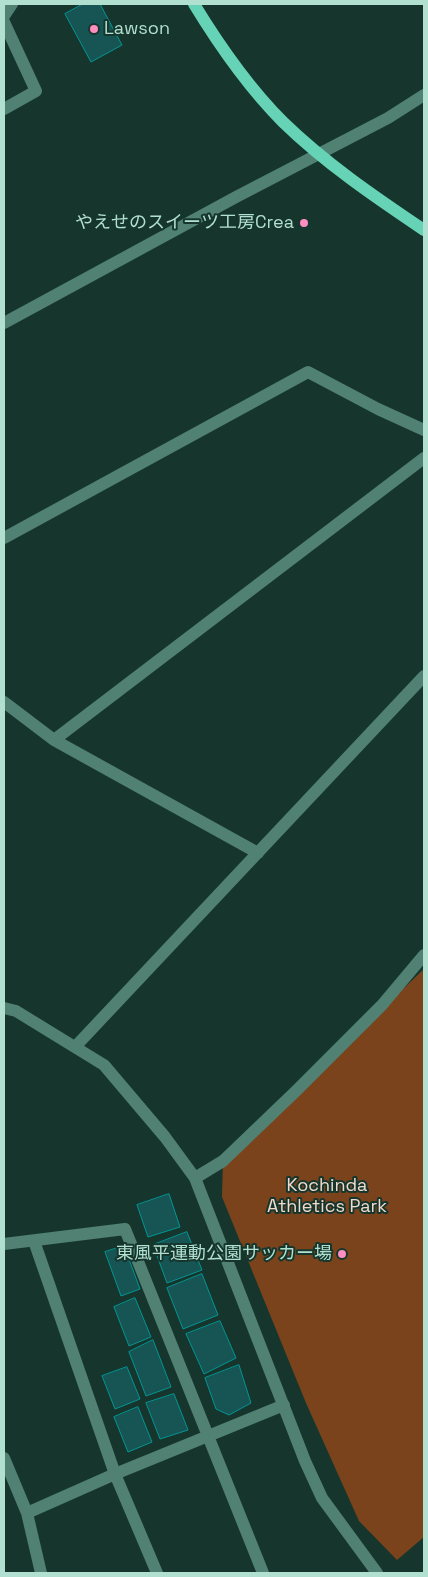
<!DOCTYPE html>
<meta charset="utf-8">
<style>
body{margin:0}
#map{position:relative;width:428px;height:1577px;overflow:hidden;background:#16362d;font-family:"Space Grotesk",sans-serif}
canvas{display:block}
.frame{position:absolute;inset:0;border:5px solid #b1dfd0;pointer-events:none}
</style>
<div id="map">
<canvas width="428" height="1577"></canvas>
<div class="frame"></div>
</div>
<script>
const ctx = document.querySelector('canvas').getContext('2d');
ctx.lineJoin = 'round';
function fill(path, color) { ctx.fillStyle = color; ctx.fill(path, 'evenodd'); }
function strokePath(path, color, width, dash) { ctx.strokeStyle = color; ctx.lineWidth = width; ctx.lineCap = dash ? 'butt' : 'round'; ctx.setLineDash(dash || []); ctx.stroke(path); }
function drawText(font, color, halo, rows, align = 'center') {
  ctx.font = font + ' "Space Grotesk","Noto Sans JP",sans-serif'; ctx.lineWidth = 4; ctx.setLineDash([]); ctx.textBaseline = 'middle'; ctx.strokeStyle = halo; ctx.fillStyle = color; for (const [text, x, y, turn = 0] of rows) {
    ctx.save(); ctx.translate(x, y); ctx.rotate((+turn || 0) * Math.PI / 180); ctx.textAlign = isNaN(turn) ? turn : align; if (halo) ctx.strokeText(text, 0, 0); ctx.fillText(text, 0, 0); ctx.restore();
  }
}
fill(new Path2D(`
 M424,969V1537L397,1560L359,1521L306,1403L222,1197L223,1160Z`), '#7a431b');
const building = new Path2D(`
 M83,4H100L122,45L91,62L65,14Z
 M169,1194L180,1227L148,1237L137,1205Z
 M187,1232L202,1270L167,1283L153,1245Z
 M124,1246L140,1289L121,1296L105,1252Z
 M202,1274L218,1315L183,1329L167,1288Z
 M135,1298L151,1337L129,1346L114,1307Z
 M220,1321L236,1358L204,1374L186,1334Z
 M153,1340L171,1387L146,1396L129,1352Z
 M239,1365L251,1403L229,1415L216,1409L205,1378Z
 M127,1367L140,1399L115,1409L102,1376Z
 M174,1394L188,1430L160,1439L146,1403Z
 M138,1407L152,1442L128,1452L114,1417Z`);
fill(building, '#165554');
strokePath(building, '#039594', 1);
strokePath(new Path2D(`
 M4,16L12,4
 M4,22L36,91L4,109
 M4,323L236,197L388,118L424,95
 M4,538L308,372L378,409L424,430
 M4,702L54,740L258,853
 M54,740L424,458
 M4,1008L16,1011L104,1065L165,1137L195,1178L305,1461L322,1498L377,1573
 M75,1047L424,676
 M195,1178L223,1161L297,1090L382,1005L424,955
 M34,1241L115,1474L157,1573
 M4,1244L125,1229L263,1573
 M4,1458L27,1513L41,1573
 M27,1513L115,1474L284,1405`), '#508173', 12);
strokePath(new Path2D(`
 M194,4C219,45 248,87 283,122C325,163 375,197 424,230`), '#66d3b6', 12);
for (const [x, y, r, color] of [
 [94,29,5,"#fd8ebf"],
 [304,223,5,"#fd8ebf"],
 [342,1254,5,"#fd8ebf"]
]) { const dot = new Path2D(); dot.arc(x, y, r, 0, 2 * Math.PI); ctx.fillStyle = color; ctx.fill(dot); strokePath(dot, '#16362d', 2); }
drawText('18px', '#b1dfd0', '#16362d', [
 ["Lawson",104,29,"left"],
 ["やえせのスイーツ工房Crea",294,223],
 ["東風平運動公園サッカー場",332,1254]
], 'right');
drawText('18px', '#f1dacc', '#16362d', [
 ["Kochinda",327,1186],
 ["Athletics Park",327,1207]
]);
</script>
